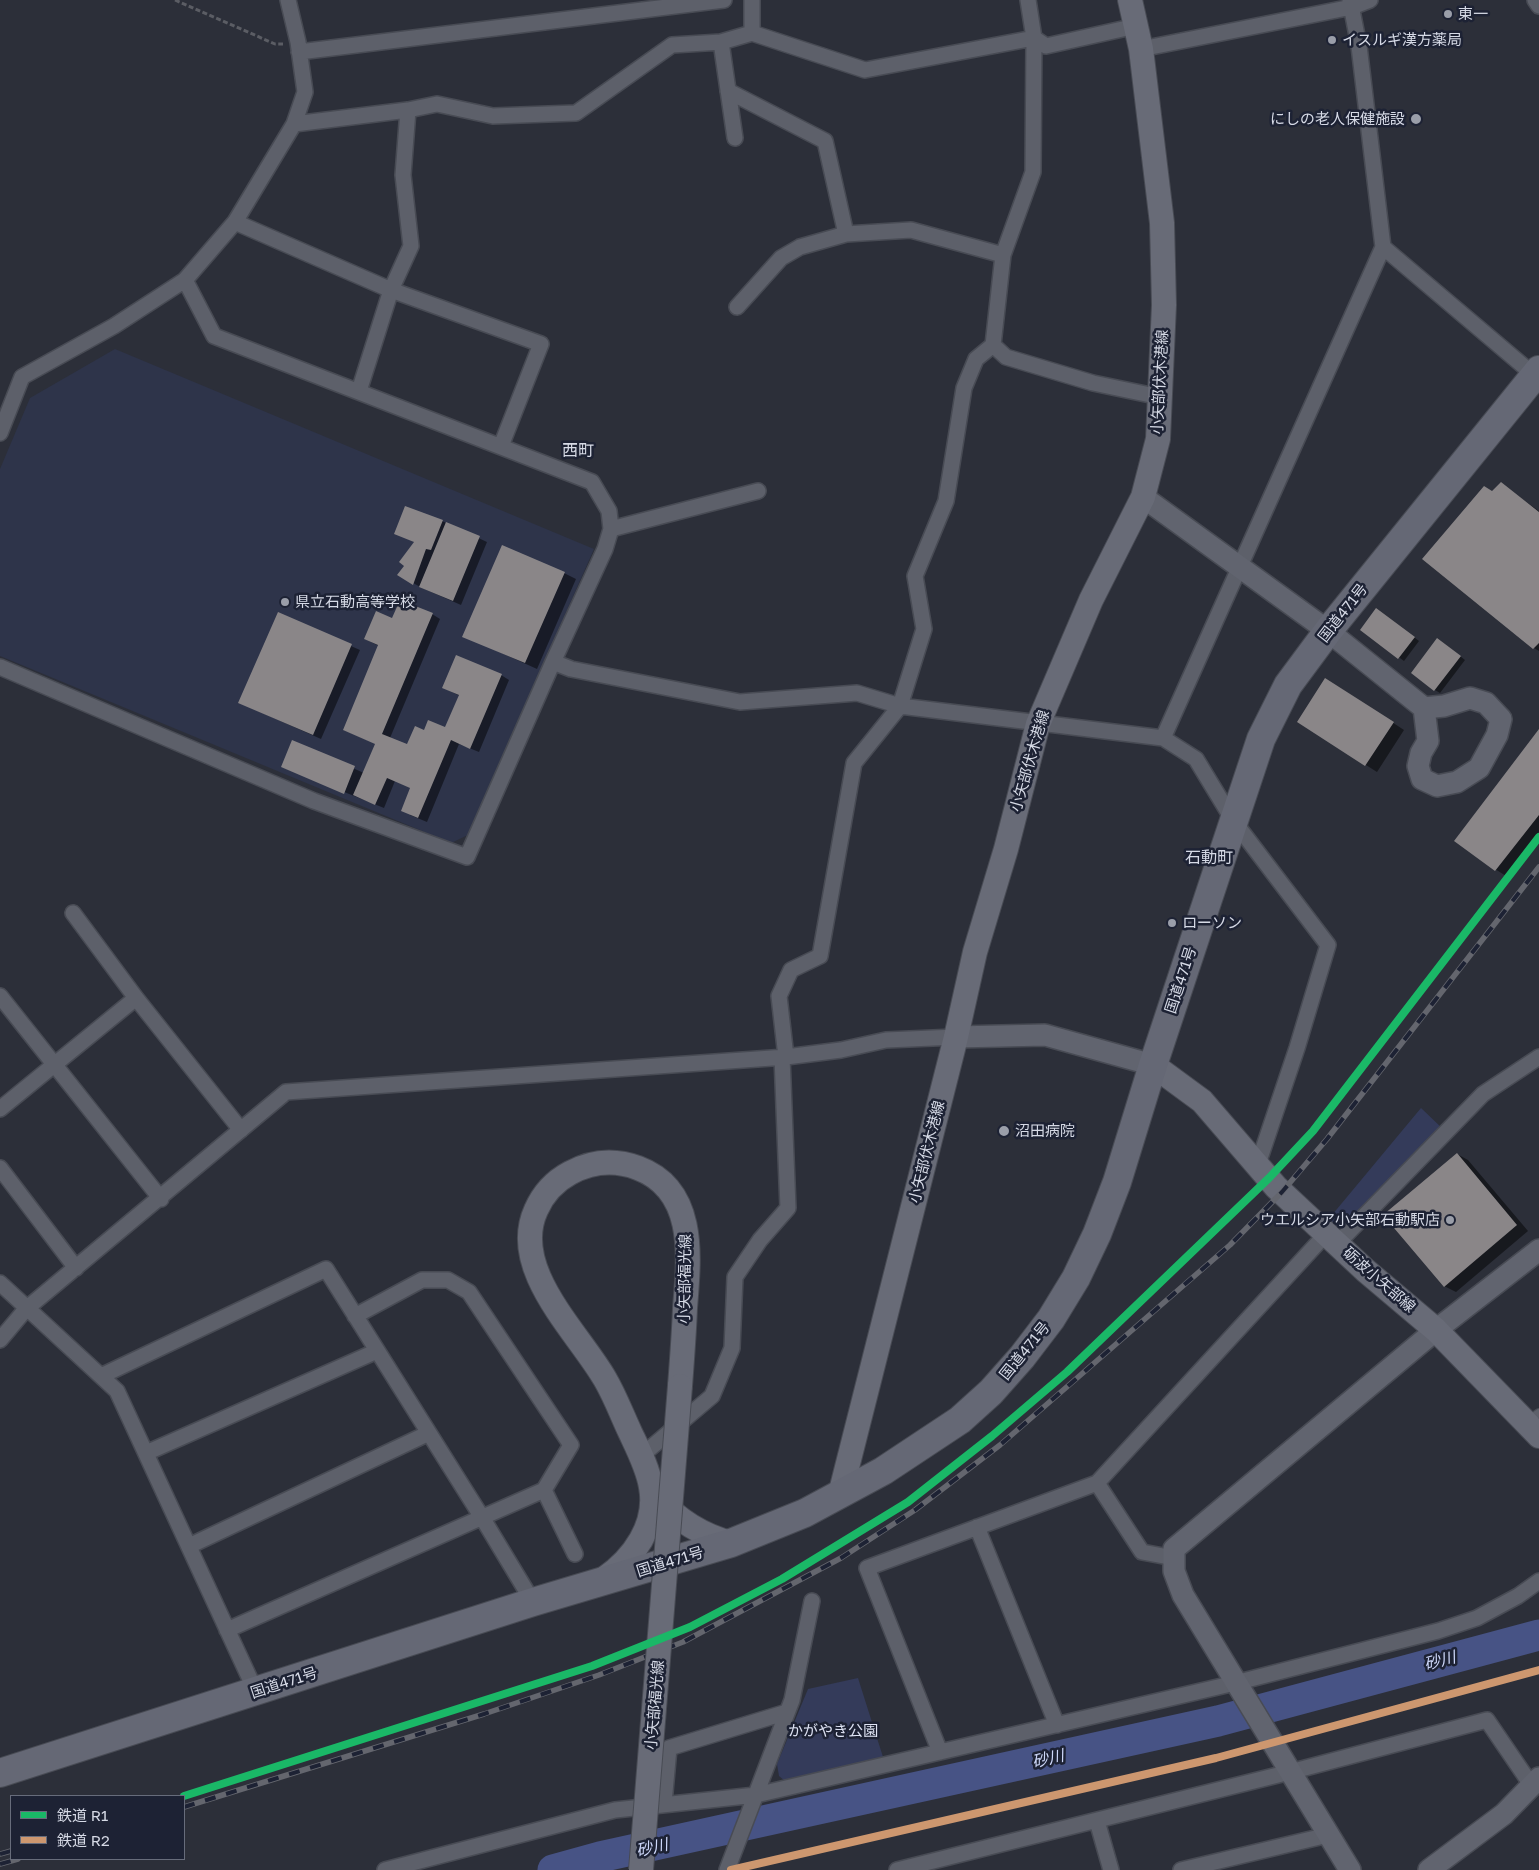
<!DOCTYPE html>
<meta charset="utf-8">
<style>
body{margin:0}
#map{position:relative;width:1539px;height:1870px;overflow:hidden;background:#2c2f39;font-family:"Golos Text","Noto Sans JP",sans-serif}
canvas{display:block}
.legend{position:absolute;left:10px;top:1795px;width:175px;height:65px;box-sizing:border-box;background:#1d2234;border:1px solid #676c7b;margin:0;padding:6px 9px;list-style:none;font-size:15px;color:#d6dae6}
.legend li{display:flex;align-items:center;gap:10px;height:25px}
.legend b{width:25px;border:1px solid #676c7b}
</style>
<div id="map">
<canvas width="1539" height="1870"></canvas>
<ul class="legend">
<li><b style="height:6px;background:#1ab867"></b>鉄道 R1</li>
<li><b style="height:6px;background:#cd976f"></b>鉄道 R2</li>
</ul>
</div>
<script>
const ctx = document.querySelector('canvas').getContext('2d');
ctx.lineJoin = 'round';
function fill(path, color) { ctx.fillStyle = color; ctx.fill(path, 'evenodd'); }
function strokePath(path, color, width, dash) { ctx.strokeStyle = color; ctx.lineWidth = width; ctx.lineCap = dash ? 'butt' : 'round'; ctx.setLineDash(dash || []); ctx.stroke(path); }
function drawText(font, color, halo, rows, align = 'center') {
  ctx.font = font + ' "Golos Text","Noto Sans JP",sans-serif'; ctx.lineWidth = 5; ctx.setLineDash([]); ctx.textBaseline = 'middle'; ctx.strokeStyle = halo; ctx.fillStyle = color; for (const [text, x, y, turn = 0] of rows) {
    ctx.save(); ctx.translate(x, y); ctx.rotate((+turn || 0) * Math.PI / 180); ctx.textAlign = isNaN(turn) ? turn : align; if (halo) ctx.strokeText(text, 0, 0); ctx.fillText(text, 0, 0); ctx.restore();
  }
}
fill(new Path2D(`
 M115,349L594,549L468,835L451,843L0,656V469L30,398Z`), '#2e344a');
fill(new Path2D(`
 M1421,1108L1443,1129L1348,1228L1339,1231L1327,1221Z
 M858,1678L883,1757L785,1781L779,1776L777,1764L808,1689Z`), '#343b5a');
fill(new Path2D(`
 M1501,484L1539,511V651L1534,648Z
 M442,521L487,542L461,605L422,588L399,575L406,566L415,542L395,533Z
 M564,573L576,579L537,669L464,636Z
 M1382,613L1419,641L1404,661L1362,630Z
 M278,614L360,650L321,739L240,703Z
 M432,614L440,619L390,738L408,746L425,731L446,729L460,696L444,688L501,675L509,680L479,752L459,744L427,822L410,815L411,788L395,781L384,808L282,767L293,742L364,773L376,744L344,730L379,646L365,639L393,620Z
 M1443,643L1465,660L1440,693L1435,690Z
 M1337,686L1404,730L1377,772L1298,722Z
 M1539,731V835L1506,876L1495,869Z
 M1457,1154L1468,1160L1528,1231L1456,1292L1444,1286Z`), '#0007');
strokePath(new Path2D(`
 M553,1870L600,1857L1218,1721L1539,1635`), '#475385', 31);
fill(new Path2D(`
 M1501,482L1539,512V643L1533,649L1422,559L1484,486L1492,491Z
 M405,506L443,520L431,550L426,549L413,585L397,575L404,566L399,562L414,542L394,534Z
 M446,522L480,536L453,601L419,587Z
 M502,545L565,572L525,663L462,637Z
 M400,600L433,613L382,734L407,744L415,726L424,730L428,720L445,727L459,695L442,688L456,655L502,674L470,749L451,740L418,818L401,811L410,788L387,778L375,805L353,795L375,744L343,730L378,645L364,639L376,611L392,618Z
 M1376,608L1415,637L1398,659L1360,630Z
 M278,612L352,644L313,735L238,703Z
 M1437,638L1461,656L1434,691L1411,673Z
 M1325,678L1394,722L1365,766L1297,722Z
 M1539,729V815L1495,871L1454,841Z
 M292,740L355,766L344,794L281,767Z
 M1457,1153L1517,1225L1444,1287L1383,1215Z`), '#8a8688');
const lane = new Path2D(`
 M1527,1421L1539,1413`);
const street = new Path2D(`
 M752,0V33L865,70L1034,38L1046,46L1136,26
 M1535,0L1539,6
 M721,42L735,138
 M1141,49L1352,7L1370,0
 M299,52L724,0
 M728,91L825,141L846,234L911,230L1003,255
 M294,124L408,110L437,104L493,116L576,113L672,45L721,42L752,33
 M235,222L391,290L541,344L501,446
 M1383,247L1534,375
 M737,307L781,258L800,247L846,234
 M993,345L1006,357L1093,383L1160,397
 M359,391L391,290L411,246L403,175L408,110
 M0,433L22,377L114,326L185,280L235,222L294,124L305,92L298,42L288,0
 M611,529L758,491
 M553,662L571,669L740,702L857,693L900,706L1163,738L1196,759L1233,820L1328,945L1297,1048L1257,1167
 M0,667L314,801L467,857L553,662L605,549L611,529L609,511L592,482L214,336L185,280
 M1163,738L1383,247L1359,46L1350,0
 M73,913L136,998L241,1130
 M0,996L161,1199
 M786,1057L779,996L791,970L820,956L854,763L900,706L924,629L915,576L946,501L964,388L976,359L993,345L1003,255L1033,172L1034,38L1028,0
 M0,1109L136,998
 M0,1168L76,1268
 M1337,1244L1483,1094L1539,1057
 M0,1283L117,1391L256,1692
 M0,1340L26,1309L286,1092L786,1057L841,1050L886,1040L956,1037
 M101,1376L326,1269L483,1519L533,1602
 M146,1453L377,1351
 M641,1456L712,1396L732,1348L735,1277L760,1240L788,1208L782,1057
 M1097,1483L1142,1552L1174,1558
 M544,1490L575,1554
 M977,1527L1057,1725
 M189,1546L429,1433
 M227,1630L544,1490L571,1445L469,1292L448,1280H422L355,1316
 M940,1752L867,1568L1097,1483L1326,1234
 M664,1803L669,1748L787,1712
 M1097,1821L1111,1870
 M385,1870L615,1810L756,1795L1235,1683L1438,1631L1477,1618L1518,1596L1539,1581
 M727,1870L792,1700L812,1601
 M897,1870L1290,1772L1487,1720L1532,1786
 M1181,1870L1328,1835`);
const secondary = new Path2D(`
 M1143,497L1328,631L1424,708
 M1470,698L1486,703L1501,719L1497,735L1479,768L1457,782L1437,786L1422,779L1418,766L1421,753L1428,741L1424,708L1444,706Z
 M956,1037L1045,1035L1153,1065
 M1350,1870L1183,1595L1174,1571V1549L1436,1330L1539,1250
 M1429,1870L1504,1814L1539,1778`);
const primary = new Path2D(`
 M1153,1065L1202,1101L1276,1187L1365,1270L1436,1330L1539,1436
 M840,1495L956,1037L975,952L1006,849L1038,724L1091,600L1143,497L1158,439L1164,305L1162,223L1141,49L1130,0
 M658,1497C676,1520 704,1536 731,1543
 M604,1579C633,1559 658,1525 651,1487C648,1468 638,1449 630,1432C622,1415 615,1396 605,1379C578,1332 509,1269 536,1210C543,1194 555,1181 570,1173C592,1161 614,1159 638,1168C697,1190 689,1258 685,1308C684,1334 682,1360 680,1386`);
const highway = new Path2D(`
 M0,1773L533,1602L731,1543L805,1513L883,1471L960,1420L991,1392L1022,1357L1051,1319L1076,1278L1097,1234L1117,1182L1153,1065L1261,739L1288,685L1328,631L1539,370`);
strokePath(lane, '#484b54', 10);
strokePath(street, '#484b54', 18);
strokePath(secondary, '#484b54', 24);
strokePath(primary, '#484b54', 26);
strokePath(highway, '#484b54', 30);
strokePath(new Path2D(`
 M175,0L275,44H283`), '#5b5d64', 3, [5, 2.5]);
strokePath(lane, '#5d606a', 8);
strokePath(street, '#5d606a', 15);
strokePath(secondary, '#61646f', 21);
strokePath(primary, '#686b77', 24);
strokePath(highway, '#656875', 28);
const rail = new Path2D(`
 M184,1796L592,1666L690,1627L782,1579L908,1502L992,1436L1067,1372L1269,1178L1313,1131L1539,837
 M184,1807L484,1714L599,1675L683,1642L841,1558L915,1510L1000,1445L1230,1245L1282,1192L1327,1139L1539,867
 M0,1854L11,1851
 M0,1864L18,1859`);
strokePath(rail, '#64666e', 5.5);
strokePath(rail, '#1d2234', 4, [11]);
const primaryBridge = new Path2D(`
 M641,1870L680,1386`);
strokePath(primaryBridge, '#484b54', 26, []);
strokePath(primaryBridge, '#686b77', 24);
strokePath(new Path2D(`
 M184,1796L592,1666L690,1627L782,1579L908,1502L992,1436L1067,1372L1269,1178L1313,1131L1539,837`), '#1ab867', 8);
strokePath(new Path2D(`
 M731,1870L1216,1758L1539,1670`), '#cd976f', 8);
for (const [x, y, r, color] of [
 [1448,14,5,"#9a9ea9"],
 [1332,40,5,"#9a9ea9"],
 [1416,119,6,"#9a9ea9"],
 [285,602,5,"#9a9ea9"],
 [1172,923,5,"#9a9ea9"],
 [1004,1131,6,"#9a9ea9"],
 [1450,1220,5,"#9a9ea9"]
]) { const dot = new Path2D(); dot.arc(x, y, r, 0, 2 * Math.PI); ctx.fillStyle = color; ctx.fill(dot); strokePath(dot, '#1d2234', 2); }
drawText('15px', '#d6dae6', '#1d2234', [
 ["東一",1458,14],
 ["イスルギ漢方薬局",1342,40],
 ["にしの老人保健施設",1405,119,"right"],
 ["県立石動高等学校",295,602],
 ["ローソン",1182,923],
 ["沼田病院",1015,1131],
 ["ウエルシア小矢部石動駅店",1440,1220,"right"]
], 'left');
drawText('15px', '#d6dae6', '#1d2234', [
 ["小矢部伏木港線",1160,382,-87],
 ["国道471号",1343,613,-52],
 ["小矢部伏木港線",1030,761,-74],
 ["国道471号",1181,980,-72],
 ["小矢部伏木港線",927,1152,-76],
 ["小矢部福光線",685,1279,-89],
 ["砺波小矢部線",1379,1280,41],
 ["国道471号",1025,1351,-51],
 ["国道471号",670,1562,-17],
 ["国道471号",284,1683,-18],
 ["小矢部福光線",655,1705,-85]
]);
drawText('15px', '#dde2f3', '#1d2234', [
 ["かがやき公園",833,1731]
]);
drawText('16px', '#d6dae6', '#1d2234', [
 ["西町",578,451],
 ["石動町",1209,858]
]);
drawText('italic 16px', '#cfd9fb', '#1d2234', [
 ["砂川",1440,1661,-15],
 ["砂川",1048,1759,-13],
 ["砂川",652,1848,-13]
]);
</script>
